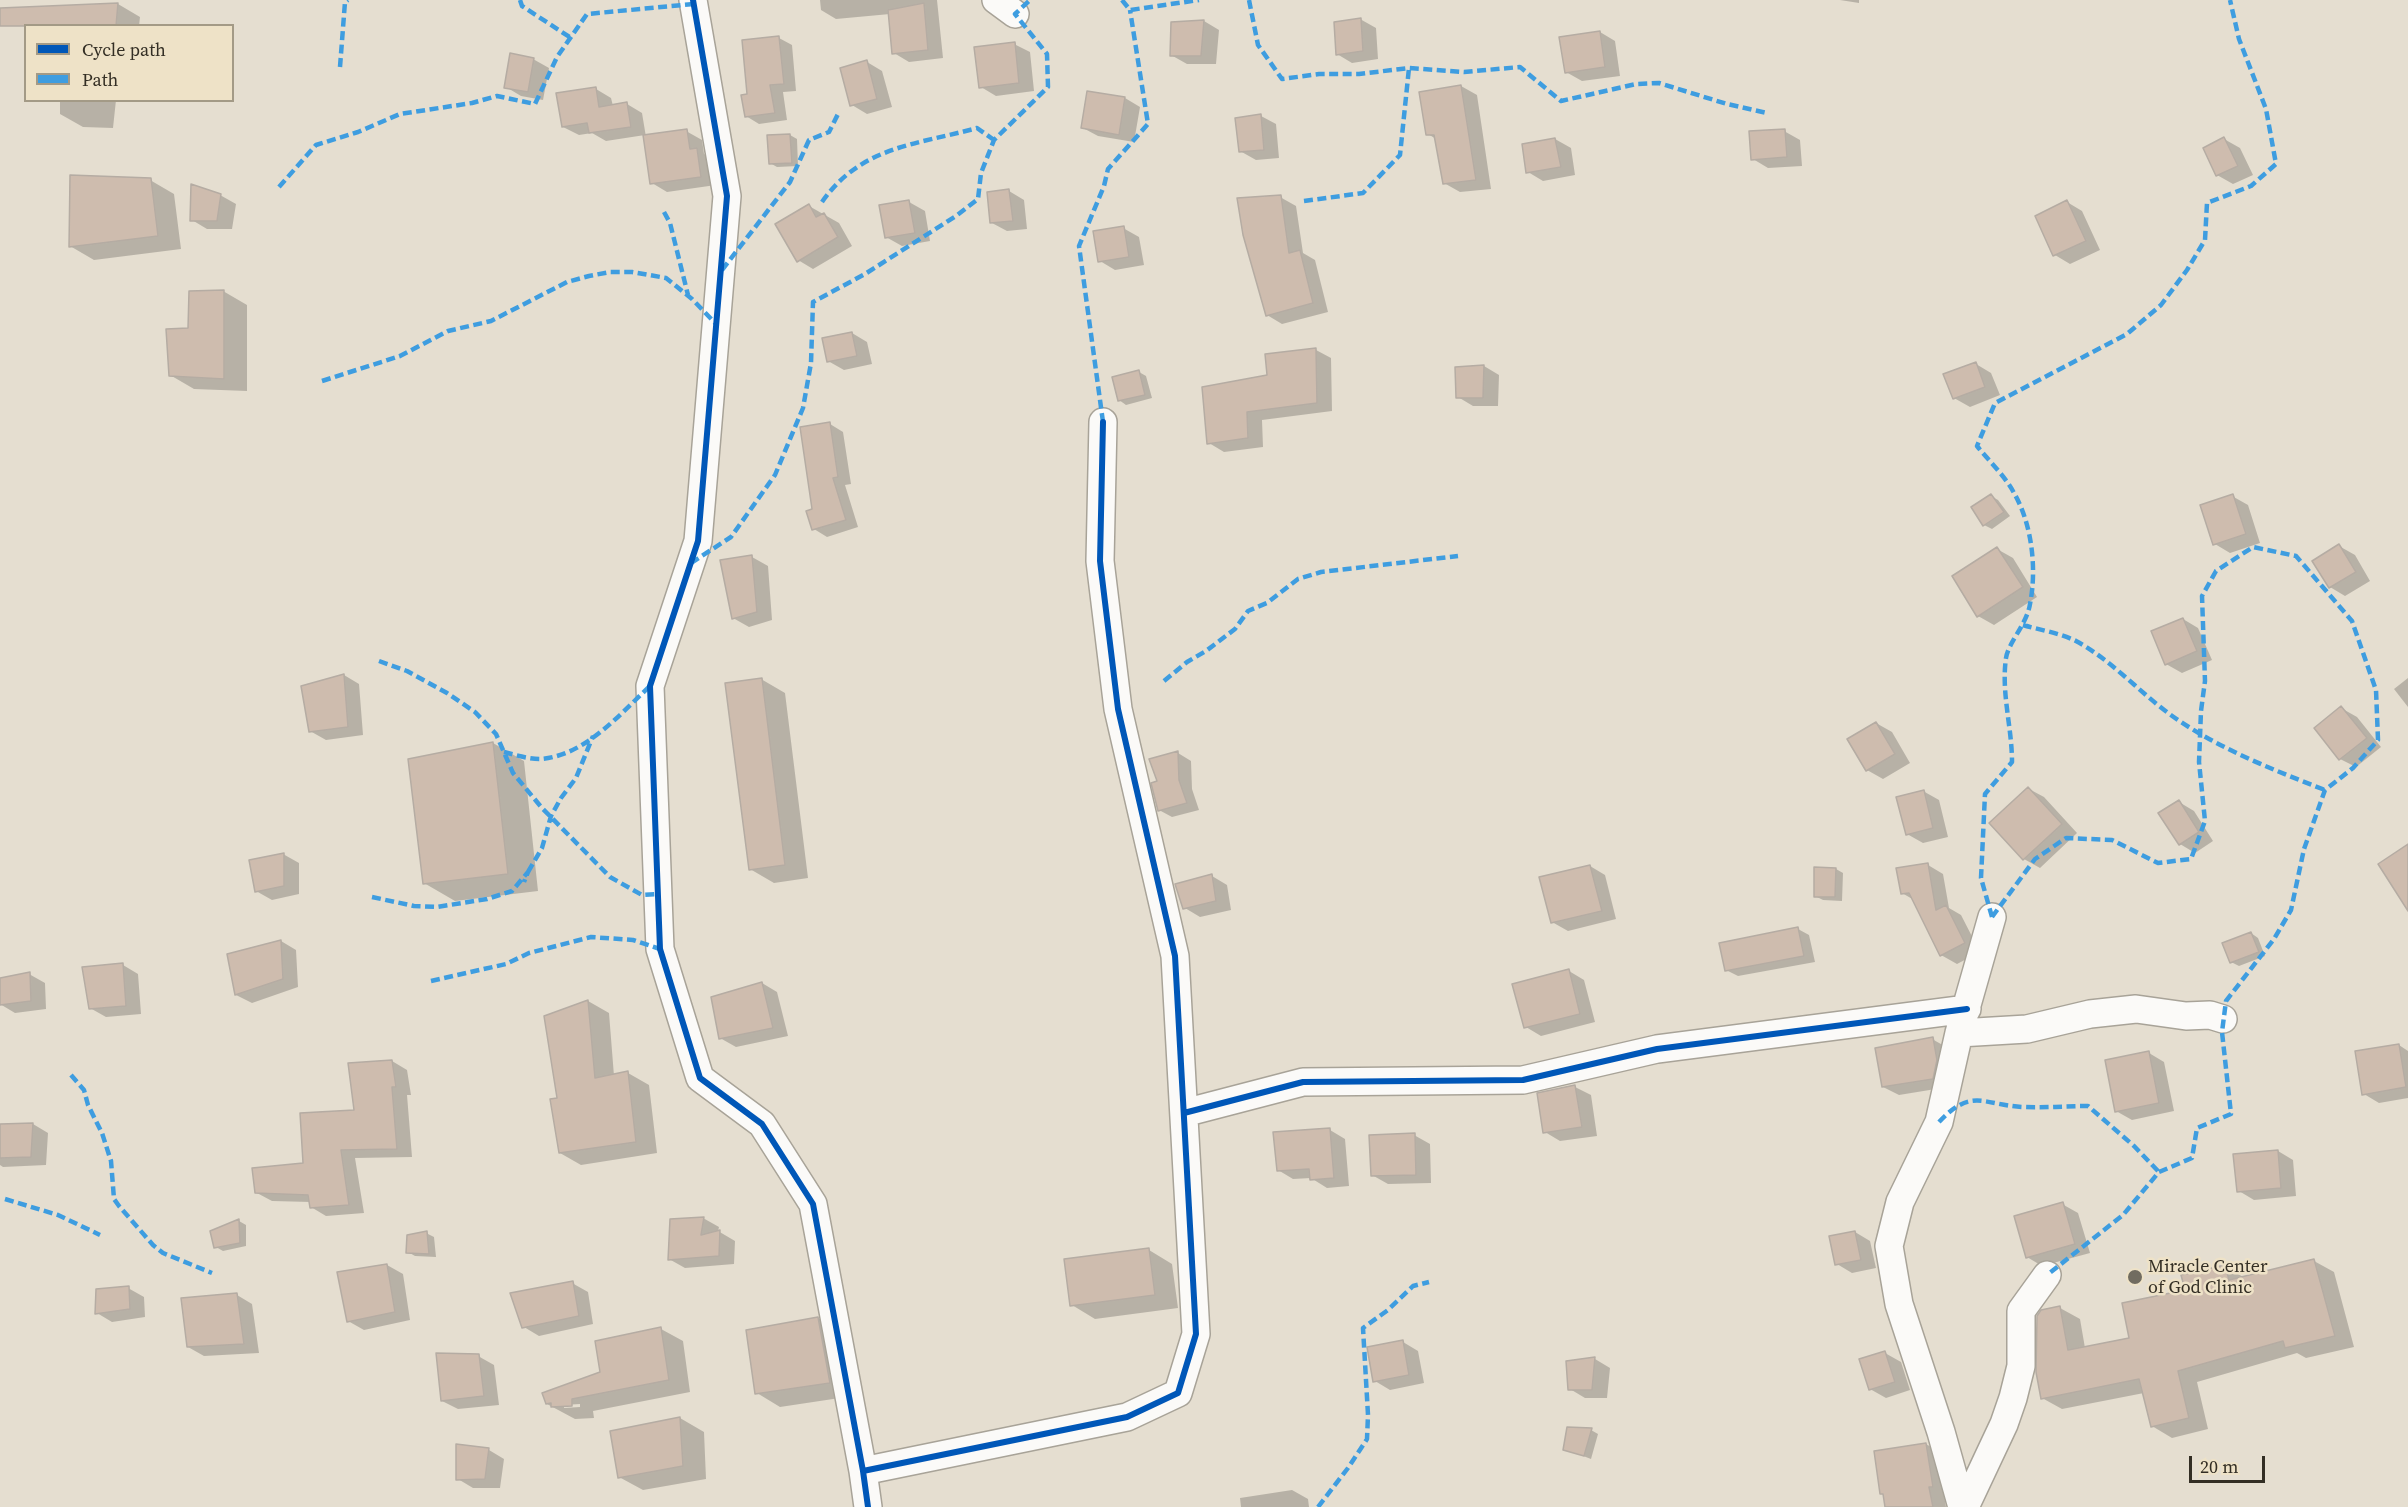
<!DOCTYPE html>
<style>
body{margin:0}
#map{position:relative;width:2408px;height:1507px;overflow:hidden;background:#e5ded0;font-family:"Source Serif 4",serif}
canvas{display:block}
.legend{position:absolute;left:24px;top:24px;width:210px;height:78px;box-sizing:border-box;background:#eee2c7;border:2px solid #a39a86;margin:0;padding:8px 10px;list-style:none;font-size:18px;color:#332e24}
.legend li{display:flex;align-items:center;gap:12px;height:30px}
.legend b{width:30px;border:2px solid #a39a86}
.scale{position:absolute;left:2189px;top:1456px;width:76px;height:27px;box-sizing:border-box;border:3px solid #332e24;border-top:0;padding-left:8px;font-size:18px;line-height:21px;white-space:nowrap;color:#332e24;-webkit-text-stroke:4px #eee2c7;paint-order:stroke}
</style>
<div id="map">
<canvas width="2408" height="1507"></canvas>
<ul class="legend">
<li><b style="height:8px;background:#0057b8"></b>Cycle path</li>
<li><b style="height:8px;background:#3e9de0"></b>Path</li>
</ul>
<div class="scale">20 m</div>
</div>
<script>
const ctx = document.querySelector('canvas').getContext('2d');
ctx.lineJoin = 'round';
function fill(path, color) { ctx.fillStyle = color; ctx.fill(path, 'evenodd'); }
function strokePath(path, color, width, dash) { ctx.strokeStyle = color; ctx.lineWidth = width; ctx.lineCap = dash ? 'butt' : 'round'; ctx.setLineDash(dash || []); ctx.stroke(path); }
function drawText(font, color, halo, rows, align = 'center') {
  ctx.font = font + ' "Source Serif 4",serif'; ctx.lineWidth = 5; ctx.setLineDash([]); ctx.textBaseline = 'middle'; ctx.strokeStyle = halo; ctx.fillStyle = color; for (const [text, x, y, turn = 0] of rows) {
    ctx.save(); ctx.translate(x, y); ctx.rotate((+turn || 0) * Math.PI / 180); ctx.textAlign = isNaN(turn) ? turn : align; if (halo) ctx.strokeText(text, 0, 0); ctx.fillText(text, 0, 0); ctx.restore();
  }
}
fill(new Path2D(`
 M820,0H937L943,58L909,62L894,53L890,14L836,19L821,10Z
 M1840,0H1859V3Z
 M118,4L140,17L139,26H27L28,9Z
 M1360,19L1376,28L1378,59L1352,63L1337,54Z
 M1204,21L1219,30L1216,64H1187L1171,55Z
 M1600,32L1615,41L1620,76L1582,81L1566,72Z
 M779,38L792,45L796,91L783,92L787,120L759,124L746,116L749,95Z
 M1014,44L1030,52L1034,91L996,96L981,87Z
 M533,59L549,68L543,100L521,96L506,87Z
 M867,62L882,71L892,107L867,114L852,105Z
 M1461,86L1477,95L1491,189L1460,192L1444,183L1436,139L1428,134L1421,93Z
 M596,89L611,98L613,106L627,104L642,113L646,137L686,131L702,140L704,154L712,158L716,185L667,192L652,183L645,135L606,141L592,133L579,135L563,127Z
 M1125,98L1140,107L1134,142L1098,136L1083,128Z
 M60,100H116L113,128L83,127L60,114Z
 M1261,116L1276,124L1279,158L1256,160L1240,151Z
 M1784,131L1800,140L1802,166L1768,168L1753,159Z
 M790,135L797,139L798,166L777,167L770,163Z
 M1555,139L1571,148L1575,175L1543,181L1528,172Z
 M2224,139L2240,148L2253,175L2233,184L2217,175Z
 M150,180L174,194L181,249L94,260L70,246Z
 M1009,191L1024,200L1027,229L1007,231L992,223Z
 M220,195L236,204L232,229H207L192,220Z
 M1280,197L1296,206L1303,253L1315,260L1328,312L1282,324L1267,315Z
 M909,202L925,211L930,241L902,246L886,237Z
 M2067,202L2082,211L2100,250L2070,264L2055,255Z
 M809,206L839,223L852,246L813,269L798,260Z
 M1123,228L1139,237L1144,265L1115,270L1100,261Z
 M223,291L247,305V391L194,389L170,375L189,329Z
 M852,333L867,342L872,364L844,370L828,361Z
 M1316,350L1331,358L1332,411L1262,420L1263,447L1224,452L1209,443L1269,376Z
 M1976,364L1991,373L2000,395L1970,407L1954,398Z
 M1484,366L1499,375L1498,406H1473L1458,397Z
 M1139,372L1146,376L1152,398L1126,405L1119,400Z
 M830,424L843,432L851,484L845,485L858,527L827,537L814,529Z
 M1991,496L1998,500L2010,516L1992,529L1984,525Z
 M2232,496L2248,505L2260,543L2230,553L2215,544Z
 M2339,546L2355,555L2370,581L2345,596L2330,587Z
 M1997,549L2013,558L2037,597L1994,625L1978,616Z
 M752,557L768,566L772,620L749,627L733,618Z
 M2183,619L2198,628L2212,660L2182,673L2166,664Z
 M344,675L359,684L363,735L326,740L310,731Z
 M2408,678V707L2394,689Z
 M761,679L785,693L808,878L774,883L750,869Z
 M2341,708L2357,717L2381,747L2356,767L2340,759Z
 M1876,723L1892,732L1910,763L1883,779L1867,770Z
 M493,743L524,761L538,891L455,901L424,883Z
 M1178,753L1191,761L1192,789L1199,810L1172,817L1159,810V783Z
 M2029,789L2044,797L2077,833L2040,868L2024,859L1991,824Z
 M1923,791L1939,800L1948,837L1923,843L1907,834Z
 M2179,802L2194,811L2213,841L2195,853L2180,844Z
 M283,854L299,863V894L272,900L256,891Z
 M1928,865L1943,874L1949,908L1961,915L1980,952L1957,964L1941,955L1914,900L1902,893Z
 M1590,866L1605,875L1616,919L1568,931L1552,922Z
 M1836,869L1843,873L1842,901L1823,900L1815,896Z
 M1212,876L1227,885L1231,910L1200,917L1185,908Z
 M1798,929L1809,935L1815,962L1738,976L1726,970Z
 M2251,933L2258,938L2265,956L2239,966L2231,962Z
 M281,941L296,950L298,987L252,1003L236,995L229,955Z
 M123,965L138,974L141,1014L106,1017L90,1008Z
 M1569,971L1584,980L1595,1022L1541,1036L1526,1027Z
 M29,974L45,983L46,1009L15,1013L0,1004V979Z
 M762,983L777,992L788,1036L736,1047L720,1038Z
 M588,1001L609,1013L614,1076L628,1073L649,1085L657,1153L581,1165L560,1153L559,1099Z
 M1932,1039L1948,1048V1087L1899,1095L1883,1087Z
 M2399,1045L2408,1051V1098L2379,1103L2364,1094Z
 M2149,1053L2164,1062L2174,1111L2132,1120L2116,1111Z
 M392,1061L407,1070L411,1095H407L412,1157L355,1158L364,1213L326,1216L311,1207V1202L272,1201L257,1193L305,1164L356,1111Z
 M1575,1087L1591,1095L1597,1136L1560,1141L1545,1132Z
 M33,1124L48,1133L46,1165L3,1167L0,1165V1125Z
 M1330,1130L1345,1139L1349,1186L1327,1188L1311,1178L1293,1179L1278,1170Z
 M1414,1135L1430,1144L1431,1183L1388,1184L1372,1175Z
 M2278,1151L2293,1160L2296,1196L2254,1200L2239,1191Z
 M2062,1204L2078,1213L2090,1253L2042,1266L2027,1257Z
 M703,1218L719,1227L718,1231L735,1241L734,1264L685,1268L669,1259Z
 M239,1221L246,1225V1246L223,1251L216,1247Z
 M1855,1232L1870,1241L1876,1268L1852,1273L1837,1264Z
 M426,1233L434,1237L436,1257L415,1256L408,1252Z
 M1149,1250L1172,1264L1178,1308L1095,1319L1072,1305Z
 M2314,1261L2334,1272L2354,1347L2306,1358L2297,1353L2197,1382L2208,1429L2172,1438L2152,1426L2144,1393L2062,1409L2042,1398L2060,1308L2080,1319L2085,1348L2131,1339L2187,1291L2224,1266L2245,1278Z
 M387,1265L403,1274L410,1320L364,1330L348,1321Z
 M572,1283L588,1292L593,1324L539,1336L524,1327Z
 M128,1288L144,1297L145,1317L112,1322L97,1313Z
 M237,1295L252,1304L259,1353L204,1356L188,1347Z
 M818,1318L841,1332L853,1396L780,1407L757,1393Z
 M661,1329L683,1341L690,1392L593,1411L594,1418L575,1419L547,1404L602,1373ZM580,1404V1407L564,1408V1405Z
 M1403,1342L1418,1351L1424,1383L1390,1390L1375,1381Z
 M1885,1353L1901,1362L1910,1390L1886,1398L1870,1389Z
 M478,1356L494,1365L499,1405L458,1409L442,1401Z
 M1595,1359L1610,1368L1607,1398H1585L1570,1389Z
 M680,1418L704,1432L706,1479L643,1490L619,1477L612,1432Z
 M1591,1430L1598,1434L1591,1459L1565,1449Z
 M1926,1444L1941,1453L1948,1495H1944L1946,1507H1886L1884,1495L1882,1493Z
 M489,1450L504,1459L500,1488H473L458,1479Z
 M1292,1490L1308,1499L1309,1507H1241L1240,1498Z`), '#0003');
const building = new Path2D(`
 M118,3L116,26H0V8Z
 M924,3L928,50L892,54L888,10Z
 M1361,18L1363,51L1336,55L1334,22Z
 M1204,20L1201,56H1170L1171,22Z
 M1600,31L1605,67L1565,73L1559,37Z
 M779,36L784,84L770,85L775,113L745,117L741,95L747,94L742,40Z
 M1015,42L1019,83L979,88L974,47Z
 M510,53L534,58L528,92L504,88Z
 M867,60L877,99L850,106L840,68Z
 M1461,85L1476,180L1443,184L1434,135H1426L1419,92Z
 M596,87L599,107L627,102L631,127L589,133L587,123L562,127L556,93Z
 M1087,91L1125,97L1119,135L1081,128Z
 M1261,114L1264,150L1239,152L1235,118Z
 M687,129L690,149L697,148L701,177L650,184L643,135Z
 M1785,129L1787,157L1751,160L1749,131Z
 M790,134L792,163L769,164L767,135Z
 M2224,137L2238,166L2216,176L2203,148Z
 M1555,138L1561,167L1526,173L1522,144Z
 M70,175L151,178L158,236L69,247Z
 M191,184L221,194L217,221H190Z
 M1009,189L1013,221L990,223L987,192Z
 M1281,195L1289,253L1300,250L1313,303L1266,316L1243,235L1237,198Z
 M909,200L915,233L885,238L879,205Z
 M2067,200L2086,241L2053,256L2035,216Z
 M809,204L816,217L824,213L838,237L797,262L775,224Z
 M1124,226L1129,257L1098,262L1093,231Z
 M224,290V379L169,376L166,329L188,328L189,291Z
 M852,332L857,356L827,362L822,338Z
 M1316,348L1317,403L1247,412L1248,438L1207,444L1202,387L1267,375L1265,354Z
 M1976,362L1985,387L1953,399L1943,374Z
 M1484,365L1483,398H1456L1455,367Z
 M1139,370L1145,395L1118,401L1112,377Z
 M830,422L838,477L833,478L846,520L812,530L806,511L812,509L800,427Z
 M1991,494L2004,512L1983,526L1971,507Z
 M2233,494L2246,534L2213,545L2200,505Z
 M2339,544L2356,572L2329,588L2312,561Z
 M1997,547L2023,587L1977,617L1952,576Z
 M752,555L757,612L732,619L720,560Z
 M2183,618L2197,651L2165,665L2151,631Z
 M344,674L348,727L309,732L301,686Z
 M762,678L785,865L749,870L725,683Z
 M2341,706L2367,738L2339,760L2314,728Z
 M1876,722L1895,754L1866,771L1847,739Z
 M493,742L508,874L423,884L408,759Z
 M1178,751L1179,780L1187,803L1158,811L1151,783L1157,781L1149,759Z
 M2028,787L2062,824L2023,860L1989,823Z
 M1924,790L1933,828L1906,835L1896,797Z
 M2179,800L2199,832L2179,845L2158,813Z
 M2408,844V911L2378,864Z
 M284,853V886L255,892L249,860Z
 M1928,863L1936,910L1946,905L1965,943L1940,956L1909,893L1901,894L1896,868Z
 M1590,865L1602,911L1551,923L1539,877Z
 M1814,867L1836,868L1835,897H1814Z
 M1212,874L1216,901L1183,909L1175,884Z
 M1798,927L1804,956L1725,971L1719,943Z
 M2251,932L2259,952L2230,963L2222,943Z
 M281,940L283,979L235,995L227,954Z
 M123,963L126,1006L89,1009L82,967Z
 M1569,969L1580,1014L1524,1028L1512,984Z
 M30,972L31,1001L0,1005V978Z
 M762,982L773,1028L719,1039L711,997Z
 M588,1000L595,1078L628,1071L636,1142L559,1153L550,1099L557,1098L544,1016Z
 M1933,1037L1937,1060L1933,1079L1882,1087L1875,1048Z
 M2399,1044L2406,1087L2362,1095L2355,1051Z
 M2149,1051L2159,1103L2115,1112L2105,1060Z
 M392,1060L396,1087H392L397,1149L341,1150L349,1205L310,1208L308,1195L255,1193L252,1168L303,1163L300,1113L354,1110L348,1063Z
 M1575,1085L1582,1127L1543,1133L1537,1093Z
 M33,1123L31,1157L0,1158V1124Z
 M1330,1128L1334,1178L1310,1180L1309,1169L1277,1171L1273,1132Z
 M1415,1133L1416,1175L1371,1176L1369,1135Z
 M2278,1150L2281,1188L2237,1192L2233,1154Z
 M2063,1202L2075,1244L2026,1258L2014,1216Z
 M704,1217L701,1235L720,1230L719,1256L668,1260L670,1219Z
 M239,1219L240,1243L214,1248L210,1231Z
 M427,1231L429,1254L406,1253L407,1235Z
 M1855,1231L1861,1260L1835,1265L1829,1236Z
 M1149,1248L1155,1295L1070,1306L1064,1259Z
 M2314,1259L2335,1336L2285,1348L2283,1341L2178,1371L2189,1418L2151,1427L2139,1379L2041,1399L2036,1372L2037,1316L2041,1310L2060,1306L2068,1350L2129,1338L2122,1303L2185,1290L2181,1275L2225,1265L2229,1280Z
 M387,1264L395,1312L347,1322L337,1272Z
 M573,1281L579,1316L522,1328L510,1293Z
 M129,1286L130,1309L95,1314L96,1289Z
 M237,1293L244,1344L187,1347L181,1298Z
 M818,1317L830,1383L755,1394L746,1330Z
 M661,1327L669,1380L572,1399V1406L551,1407V1403L546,1404L542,1393L600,1372L595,1341Z
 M1403,1340L1409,1375L1373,1382L1367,1347Z
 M1885,1351L1895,1382L1869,1390L1859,1359Z
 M436,1353L479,1354L484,1396L441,1401Z
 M1595,1357L1592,1390H1568L1566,1361Z
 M680,1417L683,1466L618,1478L610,1431Z
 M1567,1427L1592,1428L1584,1456L1563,1450Z
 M1926,1443L1933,1487H1929L1933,1507H1885L1883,1494H1880L1874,1451Z
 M456,1444L489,1448L485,1479L456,1480Z`);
fill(building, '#cebcae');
strokePath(building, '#b5aca3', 1.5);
const minor = new Path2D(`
 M693,0L727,196L698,541L650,686L660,949L700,1078L762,1124L813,1204L863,1471L868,1507
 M996,0L1015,14
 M1959,1033L2027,1029L2090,1014L2136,1009L2186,1016L2210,1015L2223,1019
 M1184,1113L1303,1082L1523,1080L1657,1049L1967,1009
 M863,1471L1127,1417L1178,1393L1196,1334L1175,956L1118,709L1100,561L1103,422
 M1962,1507L1941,1432L1899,1304L1889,1246L1900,1202L1939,1122L1959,1033L1992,917
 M1965,1507L2004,1424L2013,1398L2021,1366V1311L2047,1275`);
strokePath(minor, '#a8a398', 30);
strokePath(minor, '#fbfaf8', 27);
strokePath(new Path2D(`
 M520,0L522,6L571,38
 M1122,0L1130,10L1199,0
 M1249,0L1258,45L1282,79L1319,74H1359L1409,68L1464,72L1520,67L1561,101L1636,84L1659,83L1727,104L1767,113
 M340,67L345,2L348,0
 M279,187L316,145L358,132L400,114L472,103L497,96L535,104L557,57L587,14L694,4
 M1304,201L1363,193L1400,155L1409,68
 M822,202C861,146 916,145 977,128L994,140
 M664,212L670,223L688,295
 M722,270L790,182L809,140L829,132L838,114
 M322,381L400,356L448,331L491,321L567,282L589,276L610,272H632L666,278L692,299L716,324
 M1103,422L1079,246L1104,186L1108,169L1148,124L1130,10
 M691,563L731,537L775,475L803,408L811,363L813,302L865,274L956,216L978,199L981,173L994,140L1048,87L1047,54L1015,14L1030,0
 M2023,625C2040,630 2060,633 2076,641C2115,662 2144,698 2181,722C2225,751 2276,771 2325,790
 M379,661L407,671L447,693L475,712L496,734L513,773L542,808L610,877L642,895L657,894
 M1164,681L1187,662L1206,651L1235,629L1248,611L1267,603L1298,579L1321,572L1458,556
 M504,752C515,755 529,759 540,759C585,756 620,714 650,686
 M528,872L542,848L551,816L561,798L576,778L593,736
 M372,897L414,906L437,907L487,899L512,891L528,872L524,882
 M1992,917L2035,859L2066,838L2112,840L2158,863L2191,859L2205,821L2199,762L2201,711L2205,681L2202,596L2216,571L2253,547L2296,556L2352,621L2376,690L2378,740L2353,768L2325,790L2304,849L2291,910L2274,939L2226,1001L2222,1032L2231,1114L2197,1128L2192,1158L2159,1172L2123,1215L2047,1275
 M1992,917L1981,878L1985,794L2012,762C2012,727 2001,693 2006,658C2008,643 2027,624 2030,604C2037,569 2032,524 2014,493C2005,476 1989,461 1977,446L1995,403L2127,334L2161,305L2187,270L2205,240L2207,203L2251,186L2276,164L2266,109L2239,39L2230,0
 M431,981L506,964L529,953L591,937L633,940L660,949
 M71,1075L84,1090L88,1105L102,1133L111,1161L114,1199L119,1206L153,1245L163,1253L212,1273
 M1939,1122C1972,1087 1983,1105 2023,1107C2045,1108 2066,1106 2088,1106L2134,1146L2159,1172
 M5,1199L58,1215L100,1235
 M1318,1507L1348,1468L1367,1439L1368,1415L1363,1328L1388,1310L1413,1286L1429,1282`), '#3e9de0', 4.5, [9, 4.5]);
strokePath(new Path2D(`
 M693,0L727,196L698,541L650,686L660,949L700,1078L762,1124L813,1204L863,1471L868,1507
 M1184,1113L1303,1082L1523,1080L1657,1049L1967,1009
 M863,1471L1127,1417L1178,1393L1196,1334L1175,956L1118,709L1100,561L1103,422`), '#0057b8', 6);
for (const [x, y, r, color] of [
 [2135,1277,8,"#716c60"]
]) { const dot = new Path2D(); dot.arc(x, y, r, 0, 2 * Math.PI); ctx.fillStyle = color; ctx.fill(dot); strokePath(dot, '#eee2c7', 2); }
drawText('18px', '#332e24', '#eee2c7', [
 ["Miracle Center",2148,1267],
 ["of God Clinic",2148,1288]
], 'left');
</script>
